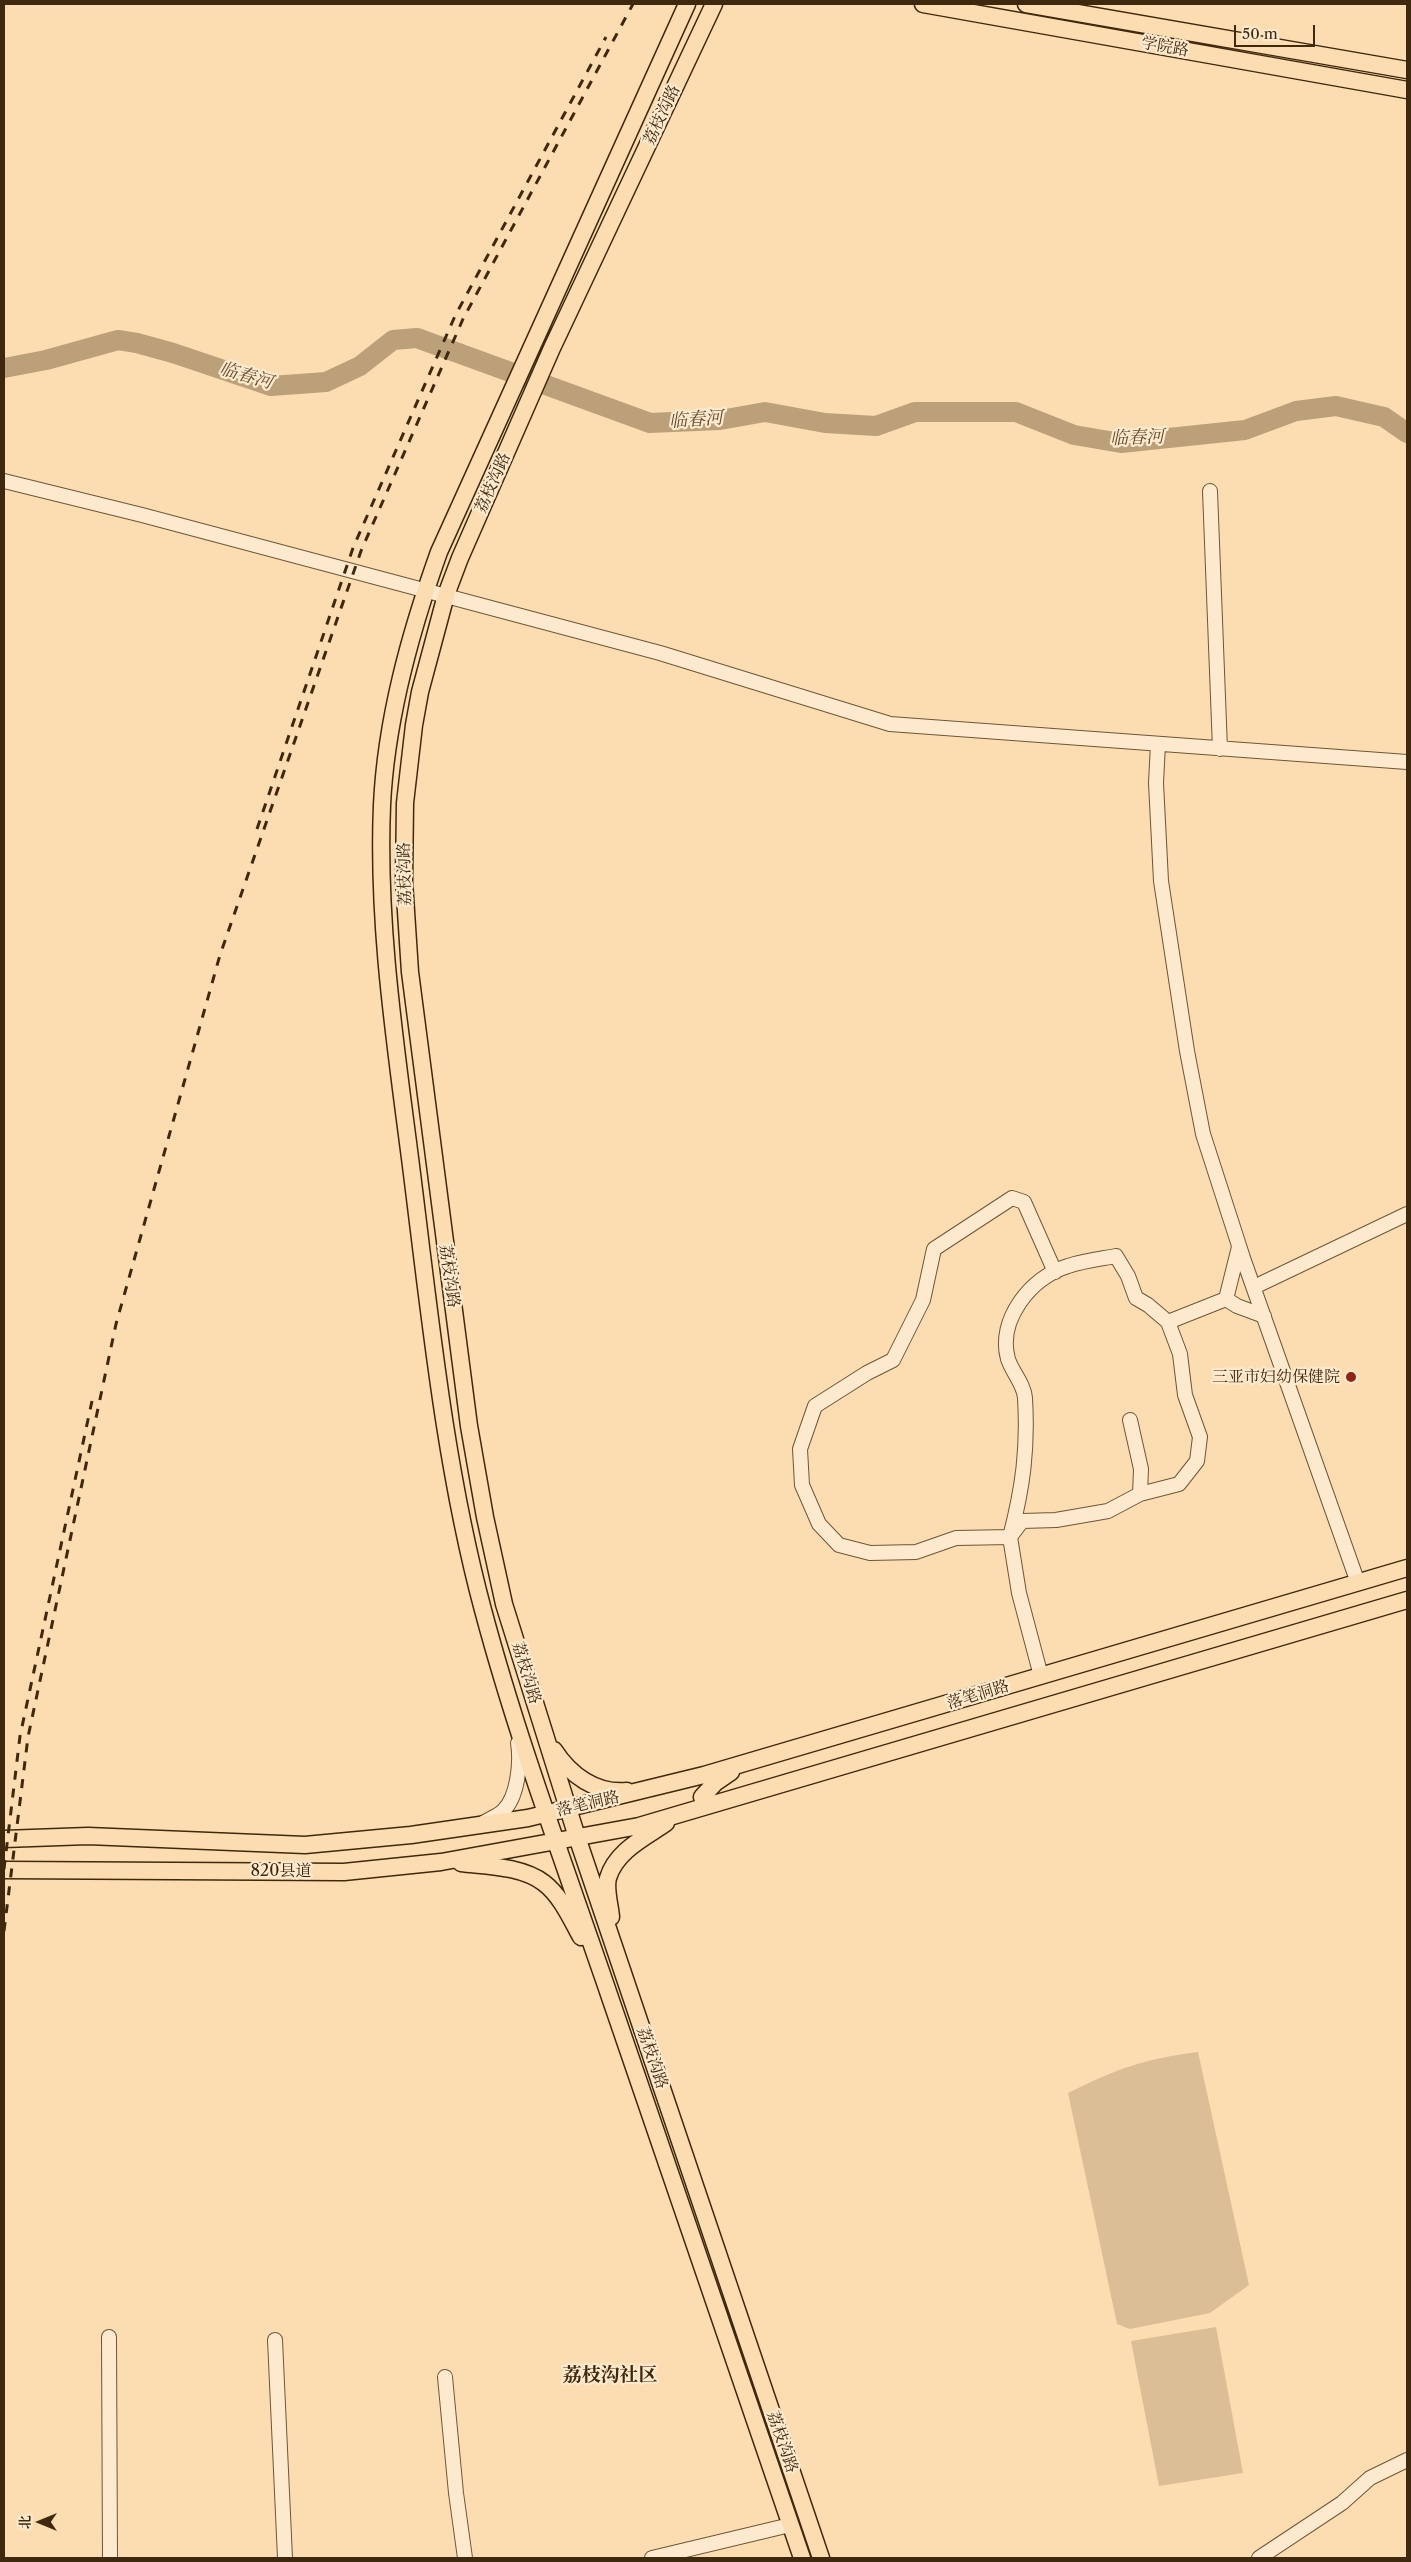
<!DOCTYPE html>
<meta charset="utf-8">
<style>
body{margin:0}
#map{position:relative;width:1411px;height:2562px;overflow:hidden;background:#fcddb2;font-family:"Libre Caslon Text","Noto Serif SC",serif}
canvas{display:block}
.frame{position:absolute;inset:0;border:5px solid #3e290e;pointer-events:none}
.north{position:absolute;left:15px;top:2497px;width:50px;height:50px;-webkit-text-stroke:4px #fde9cd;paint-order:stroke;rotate:270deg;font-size:14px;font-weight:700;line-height:20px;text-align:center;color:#3e290e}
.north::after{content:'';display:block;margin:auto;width:18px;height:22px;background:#3e290e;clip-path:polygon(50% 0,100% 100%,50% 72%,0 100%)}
.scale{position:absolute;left:1234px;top:25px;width:81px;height:22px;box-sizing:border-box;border:2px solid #3e290e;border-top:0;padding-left:6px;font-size:15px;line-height:18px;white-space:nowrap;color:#3e290e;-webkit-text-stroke:4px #fde9cd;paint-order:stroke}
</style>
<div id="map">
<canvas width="1411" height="2562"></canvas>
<div class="frame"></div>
<div class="north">北</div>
<div class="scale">50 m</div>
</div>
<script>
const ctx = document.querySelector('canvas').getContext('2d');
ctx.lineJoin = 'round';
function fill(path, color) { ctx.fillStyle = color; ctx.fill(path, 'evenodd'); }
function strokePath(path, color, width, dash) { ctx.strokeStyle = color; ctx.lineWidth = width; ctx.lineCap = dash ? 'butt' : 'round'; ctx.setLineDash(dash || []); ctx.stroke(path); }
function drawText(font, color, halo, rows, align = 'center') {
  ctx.font = font + ' "Libre Caslon Text","Noto Serif SC",serif'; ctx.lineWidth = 4.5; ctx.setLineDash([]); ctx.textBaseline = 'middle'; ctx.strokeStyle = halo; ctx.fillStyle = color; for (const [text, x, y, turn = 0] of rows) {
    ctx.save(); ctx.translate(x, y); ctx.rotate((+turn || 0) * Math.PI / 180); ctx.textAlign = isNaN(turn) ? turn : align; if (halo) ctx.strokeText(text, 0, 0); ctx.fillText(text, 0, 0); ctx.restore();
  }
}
fill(new Path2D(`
 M1198,2052L1249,2285L1210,2313L1130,2329L1117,2324L1068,2093C1116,2069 1144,2059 1198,2052Z
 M1216,2327L1243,2473L1159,2486L1131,2341Z`), '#dcbe96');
strokePath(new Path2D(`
 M4,368L46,360L118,340L137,343L173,353L271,386L326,382L360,366L393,340L417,338L650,423L720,420L765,412L825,423L876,426L915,412H1016L1074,435L1121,443L1245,430L1296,411L1336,406L1384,417L1407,433`), '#bba07a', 20);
const minor = new Path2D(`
 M4,481L142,515L660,653L890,724L1407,762
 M1210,491L1220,749
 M1158,744L1156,783L1161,881L1187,1051L1203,1134L1243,1258L1358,1583
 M1239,1247L1226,1299L1237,1306L1264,1316
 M1055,1272L1024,1202L1012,1198L934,1249L923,1300L893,1360L867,1373L815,1406L800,1449L802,1485L819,1524L839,1545L870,1553L916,1552L956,1538L1010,1537C1023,1487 1028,1449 1025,1398C1024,1384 1012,1372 1008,1359C997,1320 1031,1277 1068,1266C1083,1261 1100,1259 1116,1256L1128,1276L1136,1298L1148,1305L1168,1322L1180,1354L1185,1395L1200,1437L1197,1461L1179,1484L1140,1494
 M1254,1287L1407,1214
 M1168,1322L1226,1299
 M1041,1676L1019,1593L1010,1537L1022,1521L1056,1520L1108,1511L1140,1494L1141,1469L1130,1420
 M483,1823C489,1819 498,1816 503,1811C518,1797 521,1762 518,1743
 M109,2337L110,2558
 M275,2340L285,2558
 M445,2377L456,2493L465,2558
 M652,2558L790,2525
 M1259,2558L1342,2503L1370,2478L1407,2460`);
const major = new Path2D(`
 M687,4L439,552C410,633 386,719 382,805C377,924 395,1041 410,1158C429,1307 444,1465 483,1610C516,1734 561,1855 603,1977C669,2170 735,2364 802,2558
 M714,4L552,348L460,558L446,595L420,692L414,725L405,803L404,881L410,972L469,1426L485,1517L504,1604L577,1837L821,2558
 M923,4L1407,90
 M1026,4L1407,70
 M554,1750C570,1775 596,1794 627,1791
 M714,1803H704L702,1797L715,1783L731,1772
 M4,1839L88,1836L305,1845L411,1835L528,1818L704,1775L1407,1568
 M461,1863C486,1866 522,1866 544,1883C561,1896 571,1919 581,1937
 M4,1870L344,1872L441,1862L639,1826L1407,1600
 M611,1917C610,1905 605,1889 608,1878C616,1851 644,1838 666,1823`);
strokePath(minor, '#6e5637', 16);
strokePath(major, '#3e290e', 19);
strokePath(minor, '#fde9cd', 14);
strokePath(major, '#fcddb2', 16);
strokePath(new Path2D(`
 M257,829L353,548L455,316L606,37
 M4,1869L20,1736L92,1401
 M4,1931L28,1737L116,1324L220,955L361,551L463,319L633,4`), '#3e290e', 3, [9, 9]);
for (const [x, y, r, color] of [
 [1351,1377,6,"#8f2418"]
]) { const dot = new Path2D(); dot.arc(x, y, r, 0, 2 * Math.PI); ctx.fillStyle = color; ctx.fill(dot); strokePath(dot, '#fde9cd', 2); }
drawText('16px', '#3e290e', '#fde9cd', [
 ["学院路",1165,47,10],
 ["荔枝沟路",662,115,-65],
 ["荔枝沟路",493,483,-66],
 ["荔枝沟路",405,874,-91],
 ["荔枝沟路",449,1276,82],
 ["荔枝沟路",526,1673,73],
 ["落笔洞路",978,1695,-17],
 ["落笔洞路",588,1804,-13],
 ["820县道",281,1871],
 ["荔枝沟路",652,2058,71],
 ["荔枝沟路",782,2442,71]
]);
drawText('16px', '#3e290e', '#fde9cd', [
 ["三亚市妇幼保健院",1340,1377]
], 'right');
drawText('italic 18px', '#644d2e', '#fde9cd', [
 ["临春河",246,376,16],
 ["临春河",696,420,-4],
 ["临春河",1137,438,-2]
]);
drawText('bold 19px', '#3e290e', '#fde9cd', [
 ["荔枝沟社区",610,2376]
]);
</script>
